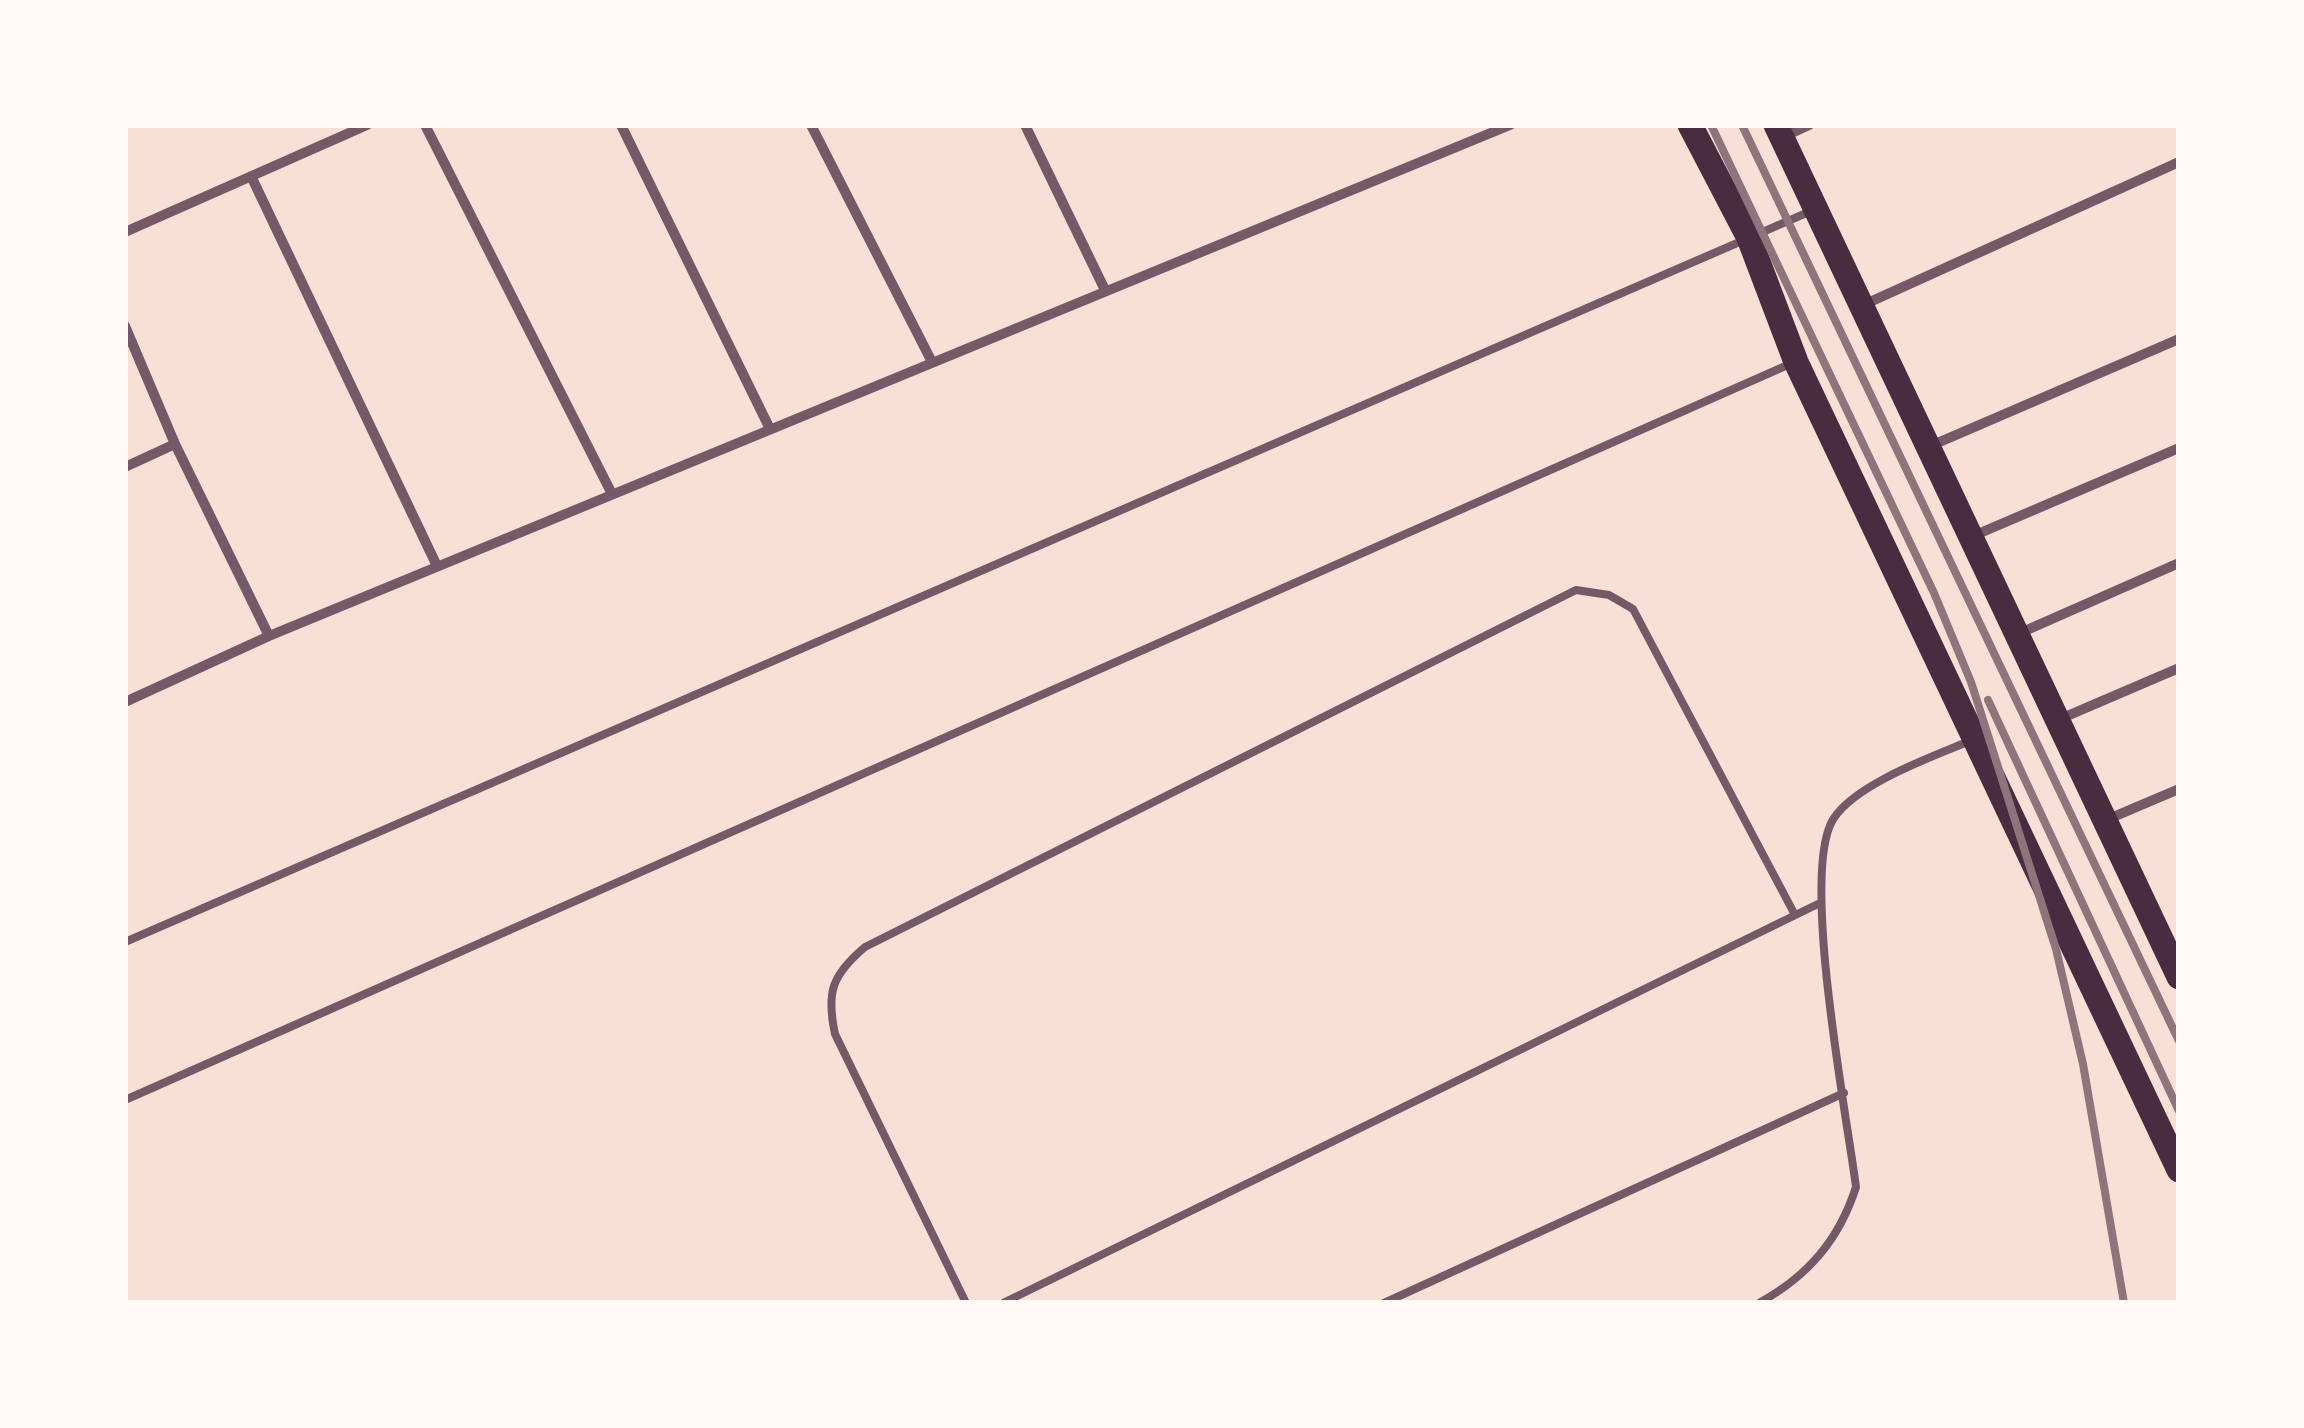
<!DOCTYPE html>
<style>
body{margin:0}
#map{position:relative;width:2304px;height:1428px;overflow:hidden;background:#f7e1d7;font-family:"Golos Text",sans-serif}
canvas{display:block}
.frame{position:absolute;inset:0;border:128px solid #fffaf5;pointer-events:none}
</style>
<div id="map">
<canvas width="2304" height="1428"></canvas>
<div class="frame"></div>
</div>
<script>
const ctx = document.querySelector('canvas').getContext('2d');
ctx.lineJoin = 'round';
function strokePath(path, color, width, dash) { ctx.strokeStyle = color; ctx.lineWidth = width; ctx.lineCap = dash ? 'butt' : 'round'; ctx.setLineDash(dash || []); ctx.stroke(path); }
strokePath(new Path2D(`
 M125,942L1811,211
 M125,1100L1790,364
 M966,1303L835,1034C826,992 832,975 865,947L1576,590L1609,595L1633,609L1795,915
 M1003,1303L1820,903
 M1384,1303L1844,1093
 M1759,1303C1808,1276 1839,1240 1856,1187C1847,1116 1799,869 1834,818C1857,783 1934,756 1972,740`), '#755966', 8);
strokePath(new Path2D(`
 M425,125L612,494
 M621,125L770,429
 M811,125L932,362
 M1025,125L1105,290
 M1783,137L1809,125
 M251,176L437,566
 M125,232L367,125
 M1861,306L2179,162
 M125,326L175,444L269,636
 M1928,447L2179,339
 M125,467L175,444
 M1973,536L2179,448
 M2020,633L2179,563
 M125,702L269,636L1510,125
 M2060,719L2179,668
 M2106,820L2179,789`), '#755966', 10);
strokePath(new Path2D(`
 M1690,125L1749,238L1796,362L2179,1170
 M1776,125L2179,977`), '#4a2c40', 25);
strokePath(new Path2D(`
 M1711,125L1934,593L1971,682L2056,949L2083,1064L2124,1303
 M1742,125L2179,1041
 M1988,700L2179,1111`), '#8f747c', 8);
</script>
